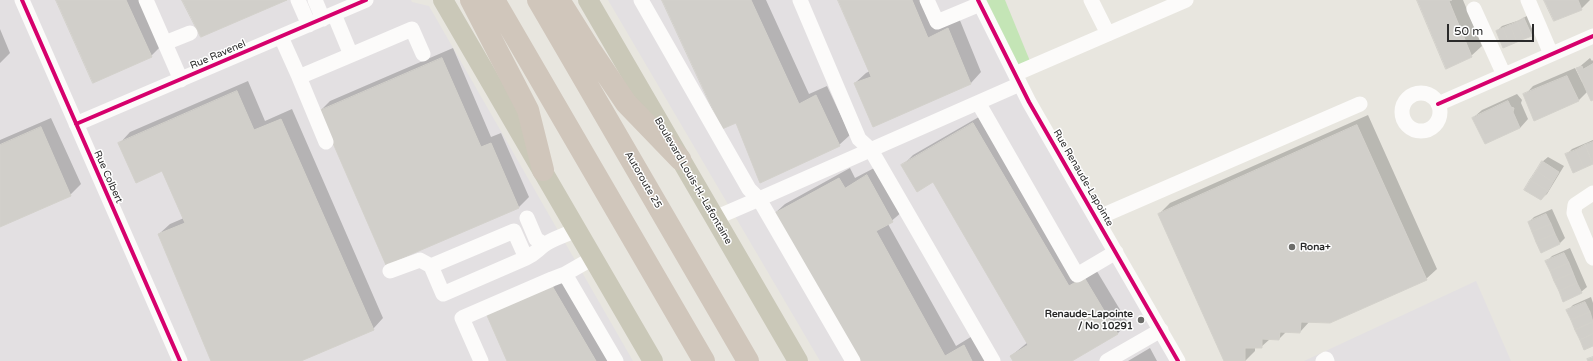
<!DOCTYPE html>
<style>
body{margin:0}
#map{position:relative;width:1593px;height:361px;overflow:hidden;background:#e8e6df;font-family:"Varela Round",sans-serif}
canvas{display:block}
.scale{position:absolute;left:1447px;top:24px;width:87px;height:18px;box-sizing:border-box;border:2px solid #2a2a2a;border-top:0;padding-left:5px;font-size:12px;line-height:14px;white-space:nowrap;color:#2a2a2a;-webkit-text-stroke:3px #fff;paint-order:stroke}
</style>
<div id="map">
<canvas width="1593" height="361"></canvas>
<div class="scale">50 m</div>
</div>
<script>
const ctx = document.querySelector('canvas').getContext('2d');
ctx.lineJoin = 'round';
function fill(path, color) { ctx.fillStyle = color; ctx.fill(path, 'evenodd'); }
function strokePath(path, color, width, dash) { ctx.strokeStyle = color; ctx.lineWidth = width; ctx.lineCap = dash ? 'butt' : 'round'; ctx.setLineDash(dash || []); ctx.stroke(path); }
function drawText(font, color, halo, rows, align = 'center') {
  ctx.font = font + ' "Varela Round",sans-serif'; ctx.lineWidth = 3; ctx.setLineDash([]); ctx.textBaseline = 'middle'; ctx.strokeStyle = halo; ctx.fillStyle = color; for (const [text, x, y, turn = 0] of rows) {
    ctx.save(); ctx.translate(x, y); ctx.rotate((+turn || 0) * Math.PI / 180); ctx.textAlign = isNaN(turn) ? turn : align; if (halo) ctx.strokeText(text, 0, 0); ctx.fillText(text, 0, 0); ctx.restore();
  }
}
fill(new Path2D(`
 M0,0H411L412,2L429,6L633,361H0Z
 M608,0H978L1178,361H820Z
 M1476,281L1511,361H1304Z`), '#e3e0e2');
fill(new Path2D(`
 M978,0H1005L1032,66L1015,74Z`), '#c4e5b6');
fill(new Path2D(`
 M57,0H141L162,45L151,56Z
 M663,0H766L809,94L827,86L850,135L839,145L737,122Z
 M839,0H926L939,29L959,18L981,72L971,83H855L866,73L870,71Z
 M1418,0H1463L1482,46L1471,56Z
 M1545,0H1590L1581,9Z
 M1530,14L1537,29L1531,35L1497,31L1502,26L1520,20Z
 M0,29L10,53L0,63Z
 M453,48L491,137L501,133L529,197L519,207L386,264L320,111L330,101Z
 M1590,58L1592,61L1593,60V99L1588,91L1578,101L1525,95L1533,86L1575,68L1582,82H1584L1578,68Z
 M248,81L265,121L292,109L383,318L373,329L299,361H212L159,234L170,224L184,218L162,170L120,143L130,132Z
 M1517,94L1522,100L1521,103L1528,119L1520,128L1473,118L1482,110Z
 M984,114L1080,276L1095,268L1128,323L1117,334L1070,361H1014L1011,356L1028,342L933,181L902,166L913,155Z
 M1368,115L1437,269L1426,279L1310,321L1300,332L1287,331L1279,339H1270L1261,347H1255V351L1245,361H1233L1159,214L1170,203Z
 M51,118L81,184L70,195L0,226V140Z
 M1593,140V163L1574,171L1567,154L1572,149Z
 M1548,157L1564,166L1547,194L1541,199L1542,162Z
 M878,166L903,211L888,224L956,346L974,335L988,361H860L774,214L785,204L850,168L855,178Z
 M1552,209L1565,238L1559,244L1529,222L1534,217Z
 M1570,248L1587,287L1581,292L1547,261L1552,256Z
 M562,274L612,361H508L486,312Z
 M1591,297L1593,303V345L1568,310L1573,305Z
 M1150,348L1157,361H1128Z`), '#0003');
const building = new Path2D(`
 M56,0H126L152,57L93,83Z
 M182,0H287L201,37Z
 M662,0H751L799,104L816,95L840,146L760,183L736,123L722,129Z
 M838,0H912L928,38L948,28L971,84L873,127L854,83L871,77Z
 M1417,0H1452L1449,1L1472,57L1446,69Z
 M1544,0H1578L1582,10L1554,21Z
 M1524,18L1532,36L1524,39L1517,22Z
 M1517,22L1524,39L1517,42L1510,25Z
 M1510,25L1517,42L1510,45L1503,28Z
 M1503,28L1510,45L1503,48L1496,31Z
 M442,58L481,147L491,143L519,208L386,265L319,111Z
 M1593,64V100L1591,101L1576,68L1582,66L1583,69Z
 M1567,76L1579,101L1534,121L1523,94Z
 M237,91L254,130L281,119L374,330L301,361H211L158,234L185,223L162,171L136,183L118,143Z
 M1508,101L1511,107L1514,108L1513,112L1520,128L1485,144L1472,118Z
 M973,123L1069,286L1084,277L1118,334L1072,361H1013L1010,356L1028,345L933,182L917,192L901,165Z
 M1357,125L1427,280L1330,323L1301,322L1300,333L1280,332L1279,340L1262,339V348H1245V361H1224L1158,214Z
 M41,127L71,196L0,227V145Z
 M1593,142V163L1585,145Z
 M1585,145L1593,164L1584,168L1576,150Z
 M1576,150L1584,168L1573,173L1565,154Z
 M1542,161L1559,172L1553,182L1536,171Z
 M1536,171L1553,182L1548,191L1530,180Z
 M867,175L893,222L876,231L945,356L964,345L972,361H859L773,214L839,178L845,188Z
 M1530,180L1548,191L1541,200L1524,190Z
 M1546,214L1551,224L1532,232L1528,222Z
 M1551,224L1555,234L1536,242L1532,232Z
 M1555,234L1560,244L1541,253L1536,242Z
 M1564,253L1569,263L1550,271L1545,261Z
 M1569,263L1573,273L1554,281L1550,271Z
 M1573,273L1577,283L1559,291L1554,281Z
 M1577,283L1582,293L1563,302L1559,291Z
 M551,284L596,361H507L485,311Z
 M1585,302L1590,312L1571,320L1566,310Z
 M1590,312L1593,322L1575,330L1571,320Z
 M1593,322V334L1580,340L1575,330Z
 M1593,334V346L1584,350L1580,340Z
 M1593,357V361H1588L1587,359Z`);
fill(building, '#d1cfca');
strokePath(building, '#d3d1cb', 1);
strokePath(new Path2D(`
 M22,0L180,361
 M146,0L181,80
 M298,0L309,25
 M315,0L323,19
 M641,0L749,189L759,199L1020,84
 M800,0L859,139L871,150L993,361
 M927,0L937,22L980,4
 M978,0L1029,102L1178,361
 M1091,0L1108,34
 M1528,0L1551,54
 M1474,9L1504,75
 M334,14L351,55L412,29L423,54
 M281,37L299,77L351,55
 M165,43L190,33
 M1015,74L1186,0
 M299,77L326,142
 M1402 112a19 19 0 1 1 38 0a19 19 0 1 1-38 0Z
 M979,104L1077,275L1116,252
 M1438,104L1593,36
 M76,124L366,0
 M1593,193L1575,205L1574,213L1593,258
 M527,218L536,239L544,244
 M715,218L759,199L853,361
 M1097,218L1360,104
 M526,258L514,231L431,266L443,294L526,258C535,254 536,251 544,245C553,238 567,235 577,229
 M390,271L420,260L431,266
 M565,274L616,361
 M481,361L462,318L552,279L565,274L593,258
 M1107,361L1161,330
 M1323,361L1326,359L1327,361`), '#fcfbfa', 15);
strokePath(new Path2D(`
 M443,0L653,361
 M588,0L798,361`), '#cac8b8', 20);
strokePath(new Path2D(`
 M471,0L528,110L543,170
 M494,0L704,361
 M538,0L748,361
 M559,0L591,51L626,103L680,159`), '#d0c6bb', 22);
strokePath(new Path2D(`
 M22,0L180,361
 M978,0L1029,102L1178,361
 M1438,104L1593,36
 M76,124L366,0`), '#d6006c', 4);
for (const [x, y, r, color] of [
 [1292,247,4,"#6c6c69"],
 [1141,320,4,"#6c6c69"]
]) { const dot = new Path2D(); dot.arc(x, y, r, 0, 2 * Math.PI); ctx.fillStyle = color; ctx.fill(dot); strokePath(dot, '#fff', 1.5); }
drawText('10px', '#2a2a2a', '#fff', [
 ["Rue Ravenel",218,55,-23],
 ["Rue Colbert",108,177,66],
 ["Rue Renaude-Lapointe",1083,178,60],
 ["Autoroute 25",643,180,60],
 ["Boulevard Louis-H.-Lafontaine",693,181,60]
]);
drawText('bold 10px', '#2a2a2a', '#fff', [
 ["Rona+",1300,247],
 ["Renaude-Lapointe",1133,314,"right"],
 ["/ No 10291",1133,326,"right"]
], 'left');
</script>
